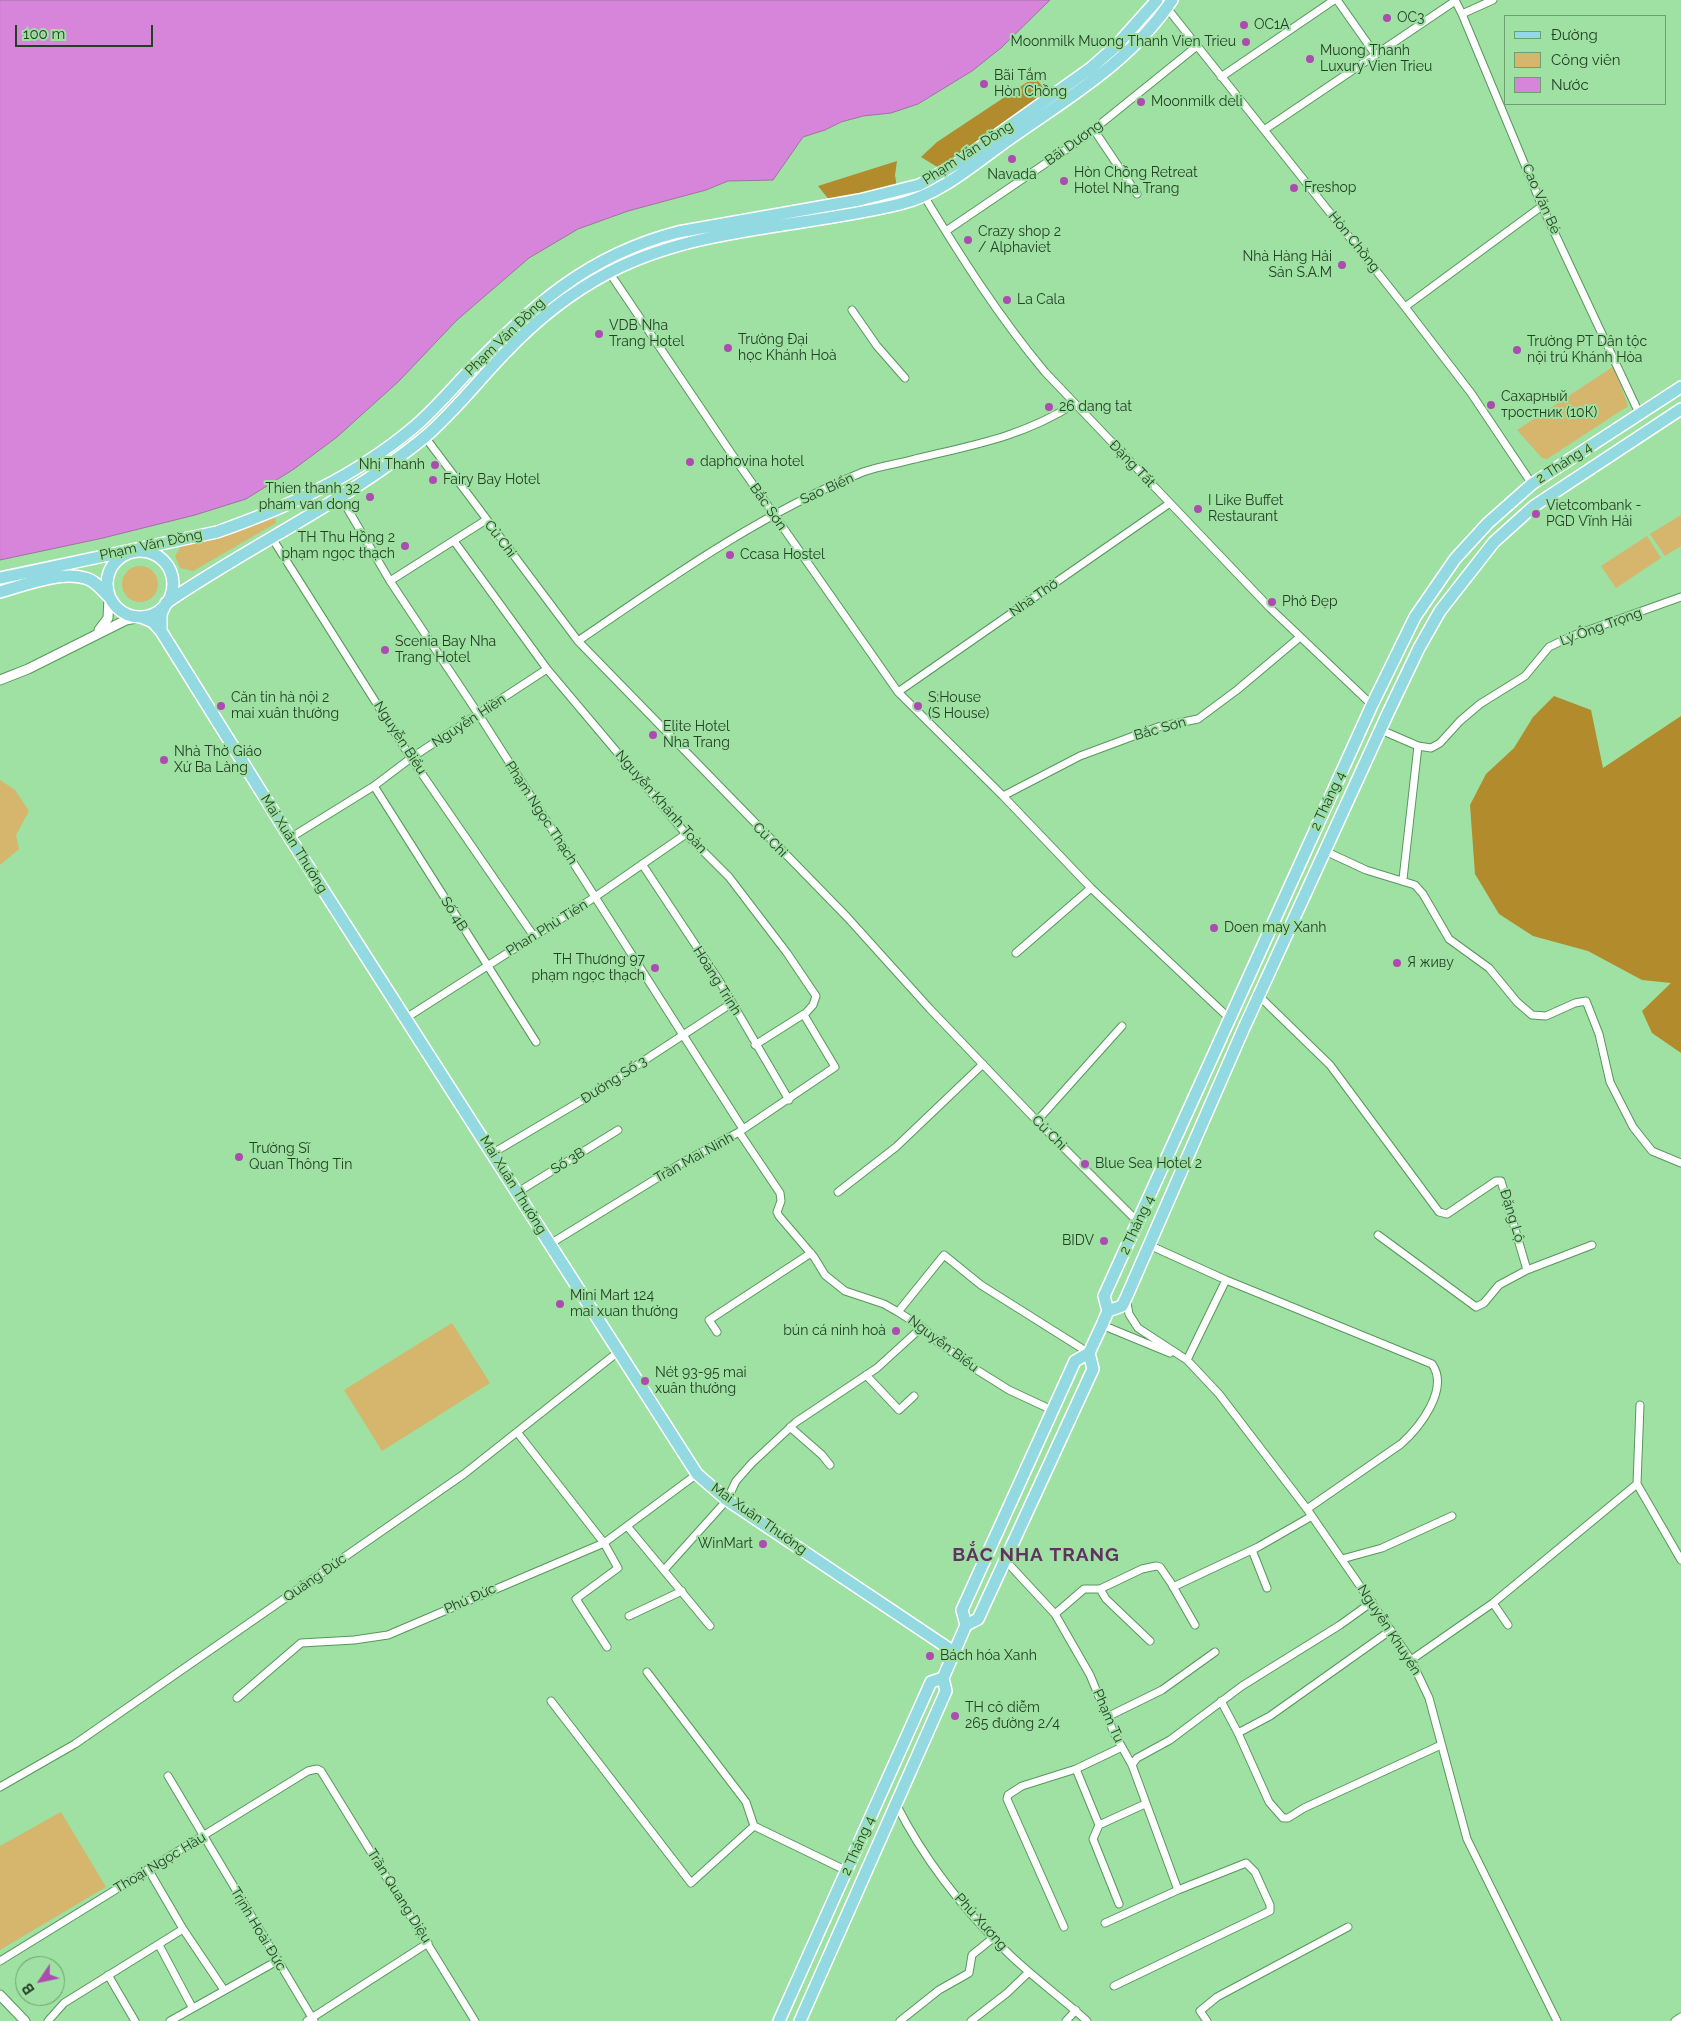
<!DOCTYPE html>
<meta charset="utf-8">
<style>
body{margin:0}
#map{position:relative;width:1681px;height:2021px;overflow:hidden;background:#9ee1a2;font-family:Raleway,sans-serif}
canvas{display:block}
.legend{position:absolute;left:1504px;top:15px;width:162px;height:90px;box-sizing:border-box;background:#9ee1a2;border:1px solid #6da070;margin:0;padding:6px 9px;list-style:none;font-size:15px;color:#243f26}
.legend li{display:flex;align-items:center;gap:10px;height:25px}
.legend b{width:25px;border:1px solid #6da070}
.north{position:absolute;left:15px;top:1956px;width:50px;height:50px;box-sizing:border-box;background:#9ee1a2;border:1px solid #6da070;border-radius:50%;rotate:236deg;font-size:14px;font-weight:700;line-height:20px;text-align:center;color:#243f26}
.north::after{content:'';display:block;margin:auto;width:18px;height:22px;background:#ad4bb1;clip-path:polygon(50% 0,100% 100%,50% 72%,0 100%)}
.scale{position:absolute;left:15px;top:25px;width:138px;height:22px;box-sizing:border-box;border:2px solid #243f26;border-top:0;padding-left:6px;font-size:15px;line-height:18px;white-space:nowrap;color:#243f26;-webkit-text-stroke:4px #9ee1a2;paint-order:stroke}
</style>
<div id="map">
<canvas width="1681" height="2021"></canvas>
<ul class="legend">
<li><b style="height:6px;background:#92d9e1"></b>Đường</li>
<li><b style="height:14px;background:#d6b56c"></b>Công viên</li>
<li><b style="height:14px;background:#d785da"></b>Nước</li>
</ul>
<div class="north">B</div>
<div class="scale">100 m</div>
</div>
<script>
const ctx = document.querySelector('canvas').getContext('2d');
ctx.lineJoin = 'round';
function fill(path, color) { ctx.fillStyle = color; ctx.fill(path, 'evenodd'); }
function strokePath(path, color, width, dash) { ctx.strokeStyle = color; ctx.lineWidth = width; ctx.lineCap = dash ? 'butt' : 'round'; ctx.setLineDash(dash || []); ctx.stroke(path); }
function drawText(font, color, halo, rows, align = 'center') {
  ctx.font = font + ' Raleway,sans-serif'; ctx.lineWidth = 4; ctx.setLineDash([]); ctx.textBaseline = 'middle'; ctx.strokeStyle = halo; ctx.fillStyle = color; for (const [text, x, y, turn = 0] of rows) {
    ctx.save(); ctx.translate(x, y); ctx.rotate((+turn || 0) * Math.PI / 180); ctx.textAlign = isNaN(turn) ? turn : align; if (halo) ctx.strokeText(text, 0, 0); ctx.fillText(text, 0, 0); ctx.restore();
  }
}
fill(new Path2D(`
 M1614,366L1628,406L1547,459L1542,458L1517,430Z
 M1681,515V546L1665,556L1650,534Z
 M275,518L276,523L193,571L180,568L175,556L181,546L236,532Z
 M1647,536L1661,558L1616,588L1601,566Z
 M122 584a18 18 0 1 1 36 0a18 18 0 1 1-36 0Z
 M0,780L15,790L29,811L16,835L19,849L0,865Z
 M452,1323L490,1383L382,1451L344,1390Z
 M61,1812L106,1887L0,1950V1846Z`), '#d6b56c');
fill(new Path2D(`
 M1035,77L1048,94L939,168L921,157L937,142Z
 M897,161L895,175L897,188L830,201L818,186Z
 M1554,696L1591,710L1603,768L1681,716V1053L1652,1033L1642,1011L1671,983L1642,980L1588,951L1533,936L1499,914L1475,874L1470,805L1486,774L1514,748L1533,717Z`), '#b18b2c');
const water = new Path2D(`
 M0,0H1050L1001,48L972,71L918,104L891,113L863,116L841,122L825,130L803,137L773,180L728,181L706,190L628,211L578,229L529,258L457,320L399,381L337,437L294,469L246,499L195,515L103,538L0,560Z`);
fill(water, '#d785da');
strokePath(water, '#a170a4', 1);
const minor = new Path2D(`
 M1337,0L1375,54
 M1455,0L1462,14
 M1493,0L1462,14L1542,206L1639,413
 M1167,8L1405,307L1471,393L1532,484
 M1221,77L1334,0
 M1094,130L1137,194
 M1264,130L1455,1
 M924,196C961,257 999,317 1045,372L1270,608L1372,705
 M946,231L1083,138L1197,46
 M609,272L731,453L898,692L1003,796L1091,888L1229,1018
 M1405,307L1542,206
 M852,310L877,346L905,378
 M425,437L578,641L847,917L930,1009L1037,1121L1139,1223
 M340,496L390,581L479,715L743,1129
 M272,538L411,758L533,935
 M454,541L547,669L686,834L729,877L787,953L816,996L813,1005L804,1015L835,1067L739,1132L680,1164L550,1244
 M390,581L486,520
 M578,641C670,578 760,514 863,472C880,466 897,464 915,459C973,445 1022,437 1074,404
 M898,692L1170,503
 M1381,730L1418,746L1431,748L1440,743L1460,721L1480,704L1525,676L1549,647L1572,636L1681,597
 M374,786L536,1042
 M1003,796L1080,756L1158,727L1198,719L1237,690L1300,637
 M290,838L374,786L411,758L547,669
 M1325,851L1366,870L1415,885L1423,894L1449,939L1489,968L1517,1002L1532,1015L1546,1016L1575,1003L1586,1001L1599,1034L1610,1082L1633,1127L1652,1151L1681,1163
 M642,864L720,982L789,1100
 M1403,879L1418,746
 M1016,953L1091,888
 M1259,996L1330,1065L1439,1212L1447,1214L1496,1181H1501L1527,1270L1499,1285L1484,1303L1476,1307L1378,1235
 M406,1018L595,897L686,834
 M755,1045L804,1014
 M1037,1121L1122,1026
 M739,1132L780,1193L781,1201L777,1212L779,1216L814,1257L825,1275L845,1291L884,1304L898,1312L922,1327L938,1342L977,1370L1009,1390L1054,1411
 M493,1153L596,1092L732,1003
 M518,1192L618,1130
 M838,1192L896,1147L983,1064
 M1149,1245L1226,1280
 M1527,1270L1592,1245
 M1126,1298L1129,1314L1138,1328L1187,1360L1219,1394L1307,1509L1411,1660L1429,1698L1467,1839L1557,2021
 M898,1312L944,1255L981,1285L1089,1353
 M1102,1325L1170,1353
 M717,1332L709,1320L811,1253
 M1187,1360L1226,1280L1432,1364C1450,1389 1419,1428 1401,1444L1307,1509
 M866,1375L899,1410L914,1396
 M790,1427L822,1455L830,1465
 M517,1432L604,1543L618,1568L576,1599L607,1647
 M1637,1484L1640,1405
 M627,1526L710,1626
 M1252,1550L1267,1588
 M1342,1559L1382,1548L1452,1516
 M1005,1560L1055,1614L1090,1675L1114,1733L1132,1765L1178,1890
 M664,1570L727,1500L736,1481L752,1463L796,1422L877,1368L922,1327
 M1173,1587L1258,1547L1312,1516
 M1100,1589L1106,1599L1150,1641
 M1493,1603L1508,1625
 M1055,1614L1084,1589H1100L1142,1569L1156,1566L1160,1567L1171,1583L1195,1625
 M629,1616L682,1591
 M1411,1660L1493,1603L1637,1484L1681,1560
 M647,1672L746,1802L754,1826
 M237,1698L301,1643L354,1640L388,1635L604,1543L697,1474
 M551,1701L691,1883L754,1826L847,1871
 M1221,1701L1238,1733L1269,1802L1283,1818H1288L1304,1808L1441,1745
 M1109,1716L1162,1690L1215,1652
 M1238,1733L1270,1716L1391,1630
 M1132,1765L1137,1758L1170,1740L1242,1686L1340,1625L1372,1602
 M1076,1769L1099,1825L1145,1804
 M168,1776L314,2021
 M0,1787L75,1744L464,1474L618,1352
 M896,1804C924,1859 962,1908 1006,1951C1031,1976 1061,1997 1087,2021
 M1099,1825L1093,1839L1119,1904
 M148,1869L183,1929L224,1990
 M1105,1923L1178,1890L1246,1863L1255,1872L1270,1905V1911L1114,1986
 M1064,1927L1007,1799L1008,1795L1022,1786L1076,1769L1122,1747
 M159,1945L192,2007
 M0,1961L308,1771L317,1769L321,1771L475,2021
 M108,1975L135,2021
 M48,2021L64,2003L183,1929
 M170,2021L277,1961
 M307,2021L428,1943
 M900,2021L939,1990L969,1973L972,1955L993,1938
 M971,2021L1007,1993L1029,1972
 M1066,2021L1076,2010
 M1207,2021L1200,2011L1217,1997L1348,1927
 M1675,2021L1681,2017`);
const tertiary = new Path2D(`
 M99,630L108,618L109,597
 M0,680L28,669L126,620L141,617
 M0,1995L25,2021`);
const primary = new Path2D(`
 M107 584a33 33 0 1 1 66 0a33 33 0 1 1-66 0Z
 M0,578L217,532C288,507 356,476 414,427C433,411 450,391 467,373C532,307 585,256 678,232L859,200L919,185L958,163L1091,68L1116,46L1157,0
 M0,592C25,585 59,571 85,578C95,580 102,590 109,597
 M141,617L153,622L161,631L290,838L697,1474L727,1500L954,1652
 M161,631V614L166,603C249,546 347,501 425,437C454,412 477,382 504,354C534,322 568,294 608,273C697,226 803,228 900,204C941,194 974,164 1008,140C1066,99 1132,61 1172,0
 M1108,1311L1122,1306L1126,1298L1243,1030L1388,713L1419,648L1440,611L1494,542L1534,506L1681,409
 M966,1625L978,1619L1093,1369L1089,1353
 M779,2021L931,1682L943,1678
 M800,2021L946,1691L943,1678L966,1625L962,1610L1075,1361L1089,1353L1102,1325L1108,1311L1104,1296L1372,705L1415,617L1455,559L1488,523L1532,484L1681,387`);
strokePath(minor, '#57975c', 9);
strokePath(tertiary, '#57975c', 11);
strokePath(primary, '#fff', 14);
strokePath(minor, '#fff', 7);
strokePath(tertiary, '#fff', 9);
strokePath(primary, '#92d9e1', 11);
for (const [x, y, r, color] of [
 [1387,18,5,"#ad4bb1"],
 [1244,25,5,"#ad4bb1"],
 [1246,42,5,"#ad4bb1"],
 [1310,59,5,"#ad4bb1"],
 [984,84,5,"#ad4bb1"],
 [1141,102,5,"#ad4bb1"],
 [1012,159,5,"#ad4bb1"],
 [1064,181,5,"#ad4bb1"],
 [1294,188,5,"#ad4bb1"],
 [968,240,5,"#ad4bb1"],
 [1342,265,5,"#ad4bb1"],
 [1007,300,5,"#ad4bb1"],
 [599,334,5,"#ad4bb1"],
 [728,348,5,"#ad4bb1"],
 [1517,350,5,"#ad4bb1"],
 [1491,405,5,"#ad4bb1"],
 [1049,407,5,"#ad4bb1"],
 [690,462,5,"#ad4bb1"],
 [435,465,5,"#ad4bb1"],
 [433,480,5,"#ad4bb1"],
 [370,497,5,"#ad4bb1"],
 [1198,509,5,"#ad4bb1"],
 [1536,514,5,"#ad4bb1"],
 [405,546,5,"#ad4bb1"],
 [730,555,5,"#ad4bb1"],
 [1272,602,5,"#ad4bb1"],
 [385,650,5,"#ad4bb1"],
 [221,706,5,"#ad4bb1"],
 [918,706,5,"#ad4bb1"],
 [653,735,5,"#ad4bb1"],
 [164,760,5,"#ad4bb1"],
 [1214,928,5,"#ad4bb1"],
 [1397,963,5,"#ad4bb1"],
 [655,968,5,"#ad4bb1"],
 [239,1157,5,"#ad4bb1"],
 [1085,1164,5,"#ad4bb1"],
 [1104,1241,5,"#ad4bb1"],
 [560,1304,5,"#ad4bb1"],
 [896,1331,5,"#ad4bb1"],
 [645,1381,5,"#ad4bb1"],
 [763,1544,5,"#ad4bb1"],
 [930,1656,5,"#ad4bb1"],
 [955,1716,5,"#ad4bb1"]
]) { const dot = new Path2D(); dot.arc(x, y, r, 0, 2 * Math.PI); ctx.fillStyle = color; ctx.fill(dot); strokePath(dot, '#9ee1a2', 2); }
drawText('14px', '#243f26', '#9ee1a2', [
 ["OC3",1397,18],
 ["OC1A",1254,25],
 ["Moonmilk Muong Thanh Vien Trieu",1236,42,"right"],
 ["Muong Thanh",1320,51],
 ["Luxury Vien Trieu",1320,67],
 ["Bãi Tắm",994,76],
 ["Hòn Chồng",994,92],
 ["Moonmilk deli",1151,102],
 ["Hòn Chồng Retreat",1074,173],
 ["Hotel Nha Trang",1074,189],
 ["Navada",1012,175,"center"],
 ["Freshop",1304,188],
 ["Crazy shop 2",978,232],
 ["/ Alphaviet",978,248],
 ["Nhà Hàng Hải",1332,257,"right"],
 ["Sản S.A.M",1332,273,"right"],
 ["La Cala",1017,300],
 ["VDB Nha",609,326],
 ["Trang Hotel",609,342],
 ["Trường Đại",738,340],
 ["học Khánh Hoà",738,356],
 ["Trường PT Dân tộc",1527,342],
 ["nội trú Khánh Hòa",1527,358],
 ["Сахарный",1501,397],
 ["тростник (10К)",1501,413],
 ["26 dang tat",1059,407],
 ["daphovina hotel",700,462],
 ["Nhị Thanh",425,465,"right"],
 ["Fairy Bay Hotel",443,480],
 ["Thien thanh 32",360,489,"right"],
 ["pham van dong",360,505,"right"],
 ["I Like Buffet",1208,501],
 ["Restaurant",1208,517],
 ["Vietcombank -",1546,506],
 ["PGD Vĩnh Hải",1546,522],
 ["TH Thu Hồng 2",395,538,"right"],
 ["phạm ngọc thạch",395,554,"right"],
 ["Ccasa Hostel",740,555],
 ["Phở Đẹp",1282,602],
 ["Scenia Bay Nha",395,642],
 ["Trang Hotel",395,658],
 ["Căn tin hà nội 2",231,698],
 ["mai xuân thưởng",231,714],
 ["S:House",928,698],
 ["(S House)",928,714],
 ["Elite Hotel",663,727],
 ["Nha Trang",663,743],
 ["Nhà Thờ Giáo",174,752],
 ["Xứ Ba Làng",174,768],
 ["Doen may Xanh",1224,928],
 ["TH Thương 97",645,960,"right"],
 ["phạm ngọc thạch",645,976,"right"],
 ["Я живу",1407,963],
 ["Trường Sĩ",249,1149],
 ["Quan Thông Tin",249,1165],
 ["Blue Sea Hotel 2",1095,1164],
 ["BIDV",1094,1241,"right"],
 ["Mini Mart 124",570,1296],
 ["mai xuan thưởng",570,1312],
 ["bún cá ninh hoà",886,1331,"right"],
 ["Nét 93-95 mai",655,1373],
 ["xuân thưởng",655,1389],
 ["WinMart",753,1544,"right"],
 ["Bách hóa Xanh",940,1656],
 ["TH cô diễm",965,1708],
 ["265 đường 2/4",965,1724]
], 'left');
drawText('14px', '#243f26', '#9ee1a2', [
 ["Bãi Dương",1074,143,-36],
 ["Phạm Văn Đồng",968,153,-33],
 ["Cao Văn Bé",1541,199,66],
 ["Hòn Chồng",1354,242,51],
 ["Phạm Văn Đồng",505,337,-44],
 ["2 Tháng 4",1564,463,-33],
 ["Đặng Tất",1132,464,46],
 ["Sao Biển",827,489,-24],
 ["Bắc Sơn",768,507,55],
 ["Củ Chi",500,539,53],
 ["Phạm Văn Đồng",151,545,-12],
 ["Nhà Thờ",1034,598,-35],
 ["Lý Ông Trọng",1601,627,-20],
 ["Nguyễn Hiền",469,721,-33],
 ["Bắc Sơn",1160,729,-16],
 ["Nguyễn Biểu",400,738,57],
 ["2 Tháng 4",1328,801,-65],
 ["Nguyễn Khánh Toàn",661,802,49],
 ["Phạm Ngọc Thạch",541,813,57],
 ["Củ Chi",770,840,45],
 ["Mai Xuân Thưởng",294,844,58],
 ["Số 4B",454,914,58],
 ["Phan Phù Tiên",547,928,-32],
 ["Hoàng Trinh",717,981,58],
 ["Đường Số 3",614,1080,-33],
 ["Củ Chi",1049,1133,45],
 ["Trần Mai Ninh",694,1158,-29],
 ["Số 3B",568,1161,-32],
 ["Mai Xuân Thưởng",513,1185,58],
 ["Đặng Lộ",1512,1216,73],
 ["2 Tháng 4",1137,1225,-65],
 ["Nguyễn Biểu",943,1344,37],
 ["Mai Xuân Thưởng",759,1519,35],
 ["Quảng Đức",315,1578,-35],
 ["Phú Đức",470,1599,-24],
 ["Nguyễn Khuyến",1389,1630,57],
 ["Phạm Tu",1108,1716,66],
 ["2 Tháng 4",858,1846,-66],
 ["Thoại Ngọc Hầu",160,1863,-31],
 ["Trần Quang Diệu",399,1896,58],
 ["Phú Xương",981,1922,48],
 ["Trịnh Hoài Đức",258,1929,59]
]);
ctx.letterSpacing = '1px';
drawText('bold 19px', '#623264', '#9ee1a2', [
 ["BẮC NHA TRANG",1036,1555]
]);
ctx.letterSpacing = '0px';
</script>
